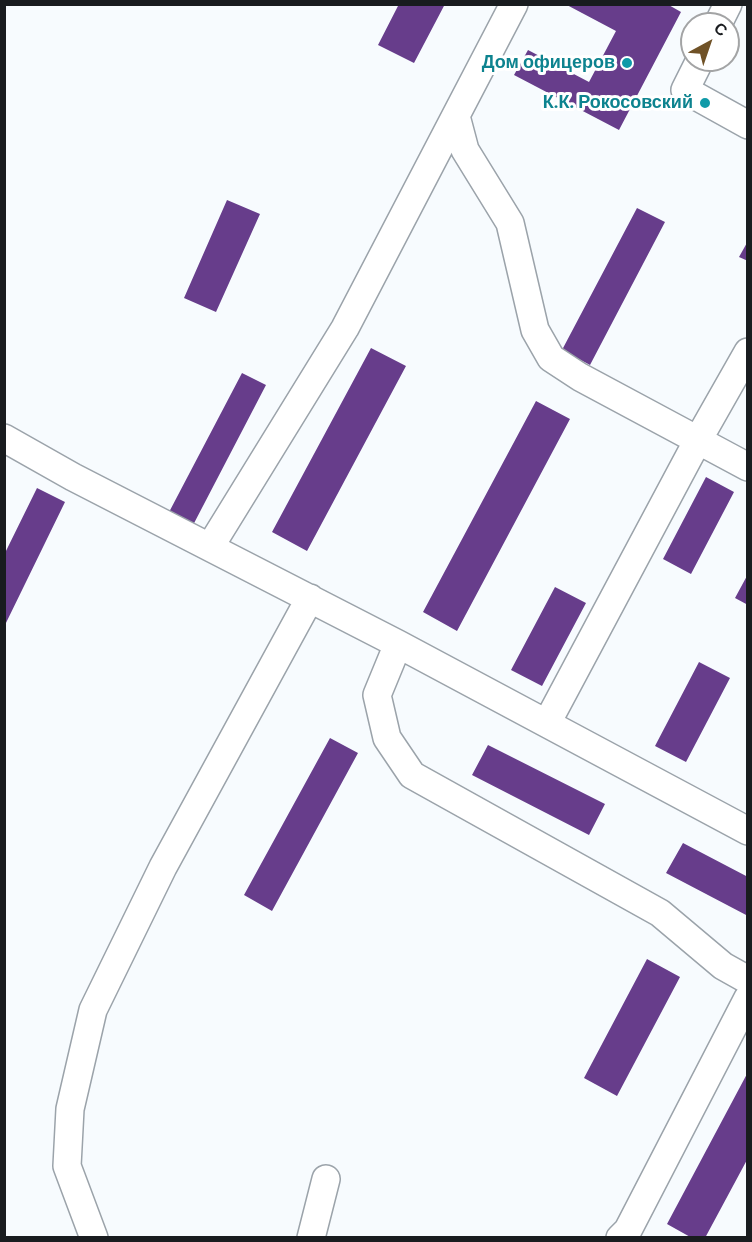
<!DOCTYPE html>
<meta charset="utf-8">
<style>
body{margin:0}
#map{position:relative;width:752px;height:1242px;overflow:hidden;background:#f7fbfe;font-family:"DM Sans",sans-serif}
canvas{display:block}
.frame{position:absolute;inset:0;border:6px solid #191c1f;pointer-events:none}
.north{position:absolute;left:680px;top:12px;width:60px;height:60px;box-sizing:border-box;background:#fff;border:2px solid #a3a4a5;border-radius:50%;rotate:40deg;font-size:16px;font-weight:700;line-height:24px;text-align:center;color:#191c1f}
.north::after{content:'';display:block;margin:auto;width:21px;height:27px;background:#705227;clip-path:polygon(50% 0,100% 100%,50% 72%,0 100%)}
</style>
<div id="map">
<canvas width="752" height="1242"></canvas>
<div class="frame"></div>
<div class="north">С</div>
</div>
<script>
const ctx = document.querySelector('canvas').getContext('2d');
ctx.lineJoin = 'round';
function fill(path, color) { ctx.fillStyle = color; ctx.fill(path, 'evenodd'); }
function strokePath(path, color, width, dash) { ctx.strokeStyle = color; ctx.lineWidth = width; ctx.lineCap = dash ? 'butt' : 'round'; ctx.setLineDash(dash || []); ctx.stroke(path); }
function drawText(font, color, halo, rows, align = 'center') {
  ctx.font = font + ' "DM Sans",sans-serif'; ctx.lineWidth = 6; ctx.setLineDash([]); ctx.textBaseline = 'middle'; ctx.strokeStyle = halo; ctx.fillStyle = color; for (const [text, x, y, turn = 0] of rows) {
    ctx.save(); ctx.translate(x, y); ctx.rotate((+turn || 0) * Math.PI / 180); ctx.textAlign = isNaN(turn) ? turn : align; if (halo) ctx.strokeText(text, 0, 0); ctx.fillText(text, 0, 0); ctx.restore();
  }
}
fill(new Path2D(`
 M399,4H445L414,63L378,45Z
 M565,4H667L681,12L619,130L514,75L528,50L589,82L616,31Z
 M227,200L260,214L216,312L184,298Z
 M637,208L665,222L590,365L562,350Z
 M748,241V261L739,257Z
 M371,348L406,366L307,551L272,532Z
 M242,373L266,385L191,529L167,516Z
 M536,401L570,419L457,631L423,612Z
 M706,477L734,492L691,574L663,559Z
 M37,488L65,502L4,627V555Z
 M748,574V605L735,598Z
 M555,587L586,603L542,686L511,670Z
 M699,662L730,678L686,762L655,746Z
 M330,738L358,753L272,911L244,895Z
 M488,745L605,804L589,835L472,775Z
 M683,843L748,877V916L666,873Z
 M647,959L680,977L617,1096L584,1078Z
 M748,1072V1158L705,1238H692L667,1224Z`), '#673d8b');
const minor = new Path2D(`
 M718,24L728,4
 M700,60L685,90L748,125
 M456,116L465,150L510,223L535,330L551,358L580,377L748,467
 M4,438L73,477L398,644L748,831
 M210,547L345,328L514,4
 M398,644L377,695L387,738L412,775L660,913L723,966L748,980
 M547,723L698,440L748,352
 M94,1238L67,1166L70,1109L93,1010L163,867L310,598
 M311,1238L326,1179
 M620,1238L628,1230L748,998`);
strokePath(minor, '#9ba3aa', 30);
strokePath(minor, '#fff', 27);
for (const [x, y, r, color] of [
 [627,63,6,"#0f9aa8"],
 [705,103,6,"#0f9aa8"]
]) { const dot = new Path2D(); dot.arc(x, y, r, 0, 2 * Math.PI); ctx.fillStyle = color; ctx.fill(dot); strokePath(dot, '#fff', 2); }
drawText('bold 18px', '#0d838f', '#fff', [
 ["Дом офицеров",615,63],
 ["К.К. Рокосовский",693,103]
], 'right');
</script>
